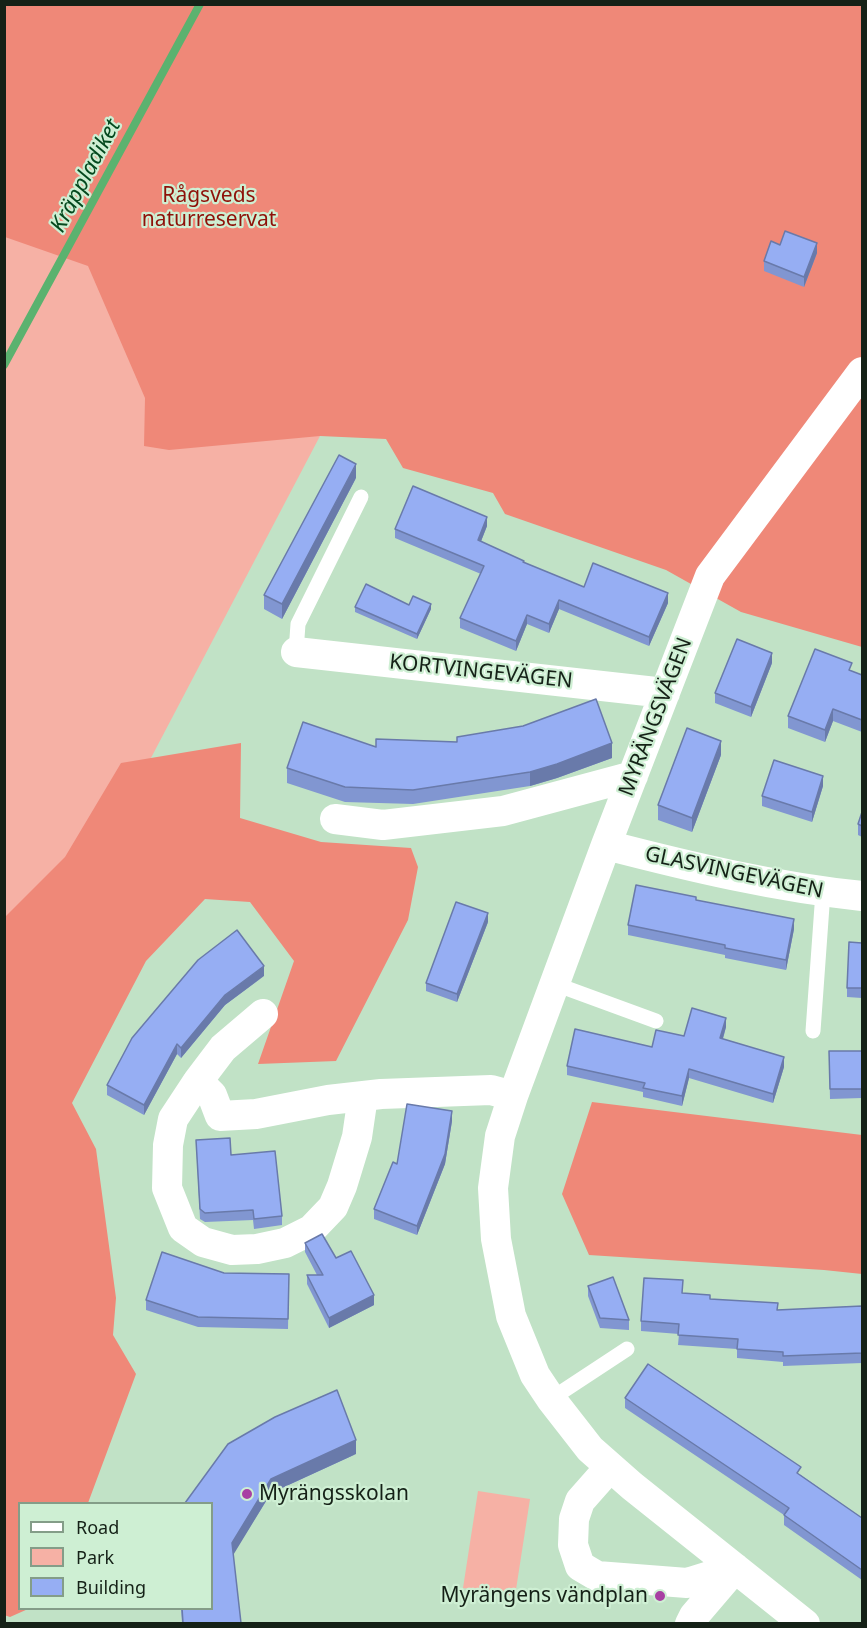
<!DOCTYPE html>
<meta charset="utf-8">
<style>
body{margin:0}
#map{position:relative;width:867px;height:1628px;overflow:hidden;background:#c1e2c6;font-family:"Noto Sans",sans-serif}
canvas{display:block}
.frame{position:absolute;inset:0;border:6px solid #152117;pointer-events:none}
.legend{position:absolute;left:18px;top:1502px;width:195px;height:108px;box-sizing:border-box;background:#ceefd3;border:2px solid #849d88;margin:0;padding:8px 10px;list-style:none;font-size:18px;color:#152117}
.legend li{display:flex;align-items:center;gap:12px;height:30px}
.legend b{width:30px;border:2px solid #849d88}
</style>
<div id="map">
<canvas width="867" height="1628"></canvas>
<div class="frame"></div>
<ul class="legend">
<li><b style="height:8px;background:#fff"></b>Road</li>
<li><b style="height:16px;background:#f6b1a5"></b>Park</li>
<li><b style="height:16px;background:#96aef3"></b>Building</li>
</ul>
</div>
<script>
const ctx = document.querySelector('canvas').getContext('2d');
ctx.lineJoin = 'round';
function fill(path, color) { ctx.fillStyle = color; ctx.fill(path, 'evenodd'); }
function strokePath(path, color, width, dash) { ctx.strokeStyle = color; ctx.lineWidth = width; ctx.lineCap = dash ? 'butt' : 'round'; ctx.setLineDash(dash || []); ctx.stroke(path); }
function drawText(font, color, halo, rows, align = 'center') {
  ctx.font = font + ' "Noto Sans",sans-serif'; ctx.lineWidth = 4.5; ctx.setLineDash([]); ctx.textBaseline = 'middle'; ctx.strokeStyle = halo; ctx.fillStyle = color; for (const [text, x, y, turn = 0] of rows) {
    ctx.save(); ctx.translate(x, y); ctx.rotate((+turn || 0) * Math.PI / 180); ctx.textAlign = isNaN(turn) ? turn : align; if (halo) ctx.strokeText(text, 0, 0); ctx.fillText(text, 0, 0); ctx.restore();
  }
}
fill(new Path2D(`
 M5,5L320,436L5,1036Z
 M478,1491L530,1499L515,1596L463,1588Z`), '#f6b1a5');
fill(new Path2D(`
 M5,5H862V647L741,612L666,570L505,514L493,493L403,468L386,439L320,436L169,450L144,446L145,398L88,266L5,237Z
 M241,743L240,818L321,842L411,848L418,867L408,920L336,1061L258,1064L294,961L250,902L205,899L146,961L72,1103L96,1149L116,1298L113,1335L136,1374L88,1503L20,1504V1608L28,1609L10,1617L4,1615V918L65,857L121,763Z
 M592,1102L862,1135V1274L824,1270L589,1255L562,1194Z`), '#ef8878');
strokePath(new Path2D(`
 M4,365L200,4`), '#5bb26f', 8);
strokePath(new Path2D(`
 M296,652L298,624L361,497
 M555,984L656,1021
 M813,1031L823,892
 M551,1399L627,1349`), '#fff', 15);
strokePath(new Path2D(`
 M296,652L665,693
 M335,819L383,825L503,811L633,776
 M606,845C691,867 775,887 862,896
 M263,1014L223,1048L198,1081L173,1119L168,1145L167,1188L183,1228L203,1242L232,1250L257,1249L285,1243L311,1230L333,1207L342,1186L357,1137L363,1096
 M198,1081L212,1095L220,1116L256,1114L328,1100L381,1094L491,1090L513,1096
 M610,1467L580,1501L574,1519L573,1545L580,1566L597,1576L687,1583L735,1568
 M690,1624L694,1616L735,1568
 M805,1624L632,1486L590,1449L551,1399L535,1375L511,1316L496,1239L493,1188L500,1136L513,1096L606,845L710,576L862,372`), '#fff', 30);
fill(new Path2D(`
 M780,245L817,253L804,287L764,271V261Z
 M356,478L282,619L264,609V595Z
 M487,526L481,541L524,563L584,587L668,603L649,646L559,609L549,633L527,624L516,651L460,628V618L481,574L395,538V529Z
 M409,605L431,609L417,639L355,612V607Z
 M772,663L751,717L715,703V693Z
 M852,671L862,675V732L833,721L825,742L788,728V716Z
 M457,737L612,758L557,778L530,786L413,804L345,802L287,783V768L376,747L457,742Z
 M721,755L692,832L658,820V805Z
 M823,786L812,822L762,806V796Z
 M862,812V837L858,835V824Z
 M696,900L794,929L786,970L725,958V955L628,935V925Z
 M488,922L457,1002L426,991V983Z
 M862,943V998L847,997V988Z
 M264,976L225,1005L181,1058L177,1054L144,1115L107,1095V1085Z
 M726,1027L723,1039L784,1067L773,1103L689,1078L682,1106L643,1097V1092L567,1075V1066L652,1047L684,1036Z
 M829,1051H862V1098L830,1099Z
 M452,1121L445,1164L417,1235L374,1219V1209L397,1164Z
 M196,1140L231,1155L282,1216V1225L254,1229L253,1220L205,1222L200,1219Z
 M305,1243L336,1258L374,1305L329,1328L307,1284V1275H317L305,1252Z
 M224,1273L289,1274L288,1329L198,1327L146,1310V1300Z
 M588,1286L629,1320V1330L600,1328L588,1296Z
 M682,1293L710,1299L778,1310L862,1306V1363L783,1366V1362L737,1358V1349L678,1345L679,1334L641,1331V1321Z
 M625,1398L801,1475L862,1518V1580L784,1525V1515L625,1408Z
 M356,1454L271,1493L233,1554L241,1623H182L181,1608H212V1503Z`), '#8196d1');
fill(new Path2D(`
 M817,243V253L804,287V277Z
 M356,464V478L282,619V604Z
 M487,517V526L478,549V540Z
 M668,593V603L649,646V637Z
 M559,600V609L549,633V624Z
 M431,604V609L417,639V634Z
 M527,615V624L516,651V641Z
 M772,653V663L751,717V707Z
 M833,709V721L825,742V730Z
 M721,741V755L692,832V818Z
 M612,743V758L557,778L530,786V772Z
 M823,776V786L812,822V812Z
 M488,913V922L457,1002V994Z
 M794,919V929L786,970V960Z
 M264,966V976L225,1005L181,1058V1048L225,995Z
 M726,1018V1027L720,1048V1038Z
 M177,1044V1054L144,1115V1105Z
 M784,1057V1067L773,1103V1094Z
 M689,1069V1078L682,1106V1096Z
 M452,1111V1121L445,1164L417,1235V1226Z
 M374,1295V1305L329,1328V1318Z
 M356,1440V1454L271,1493L232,1557V1543L271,1479Z`), '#697aaa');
const building = new Path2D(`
 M785,231L817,243L804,277L764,261L771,241L780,245Z
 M339,455L356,464L282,604L264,595Z
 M413,486L487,517L478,540L524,561L523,562L584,587L593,563L668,593L649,637L559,600L549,624L527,615L516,641L460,618L484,566L395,529Z
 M366,584L409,605L413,596L431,604L417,634L355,607Z
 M737,639L772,653L751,707L715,693Z
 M815,649L852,663L849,670L862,675V720L833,709L825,730L788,716Z
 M596,699L612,743L557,764L530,772L413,790L345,787L287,768L303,722L376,747V739L457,742V737L523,726Z
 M687,728L721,741L692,818L658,805Z
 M774,760L823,776L812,812L762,796Z
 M862,812V826L858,824Z
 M636,885L696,897V900L794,919L786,960L725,948V945L628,925Z
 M456,902L488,913L457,994L426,983Z
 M237,930L264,966L225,995L181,1048L177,1044L144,1105L107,1085L132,1038L198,960Z
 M849,942L862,943V988H847Z
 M692,1008L726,1018L720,1038L784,1057L773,1094L689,1069L682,1096L643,1088L645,1083L567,1066L575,1029L652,1047L656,1030L684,1036Z
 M829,1051H862V1089H830Z
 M407,1104L452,1111L445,1154L417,1226L374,1209L393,1162L397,1164Z
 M230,1138L231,1155L275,1151L282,1216L254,1219L253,1210L205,1213L200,1209L196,1140Z
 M322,1234L336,1258L351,1251L374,1295L329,1318L307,1275H323L305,1243Z
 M162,1252L224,1273L289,1274L288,1319L198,1317L146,1300Z
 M613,1277L629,1320L600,1318L588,1286Z
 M644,1278L683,1280L682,1293L710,1295V1299L778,1303L777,1310L862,1306V1353L783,1356V1352L737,1349L738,1339L678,1335L679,1324L641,1321Z
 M648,1364L801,1467L797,1473L862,1518V1570L784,1515L789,1508L625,1398Z
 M337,1390L356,1440L271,1479L232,1543L241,1623H183L182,1608H212V1503H185L228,1444L275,1417Z`);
fill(building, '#96aef3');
strokePath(building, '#697aaa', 1.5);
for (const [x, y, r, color] of [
 [247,1494,6,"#a840a3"],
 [660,1596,6,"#a840a3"]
]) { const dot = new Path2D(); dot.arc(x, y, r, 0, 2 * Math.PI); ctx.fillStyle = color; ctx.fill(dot); strokePath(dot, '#ceefd3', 2); }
drawText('21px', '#8e1109', '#ceefd3', [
 ["Rågsveds",209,196],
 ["naturreservat",209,220]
]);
drawText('21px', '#152117', '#ceefd3', [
 ["KORTVINGEVÄGEN",481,672,6],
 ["MYRÄNGSVÄGEN",656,717,-69],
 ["GLASVINGEVÄGEN",734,873,12]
]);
drawText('21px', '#152117', '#ceefd3', [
 ["Myrängsskolan",259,1494],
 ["Myrängens vändplan",648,1596,"right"]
], 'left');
drawText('italic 22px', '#05491e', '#ceefd3', [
 ["Kräppladiket",86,176,-62]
]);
</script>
